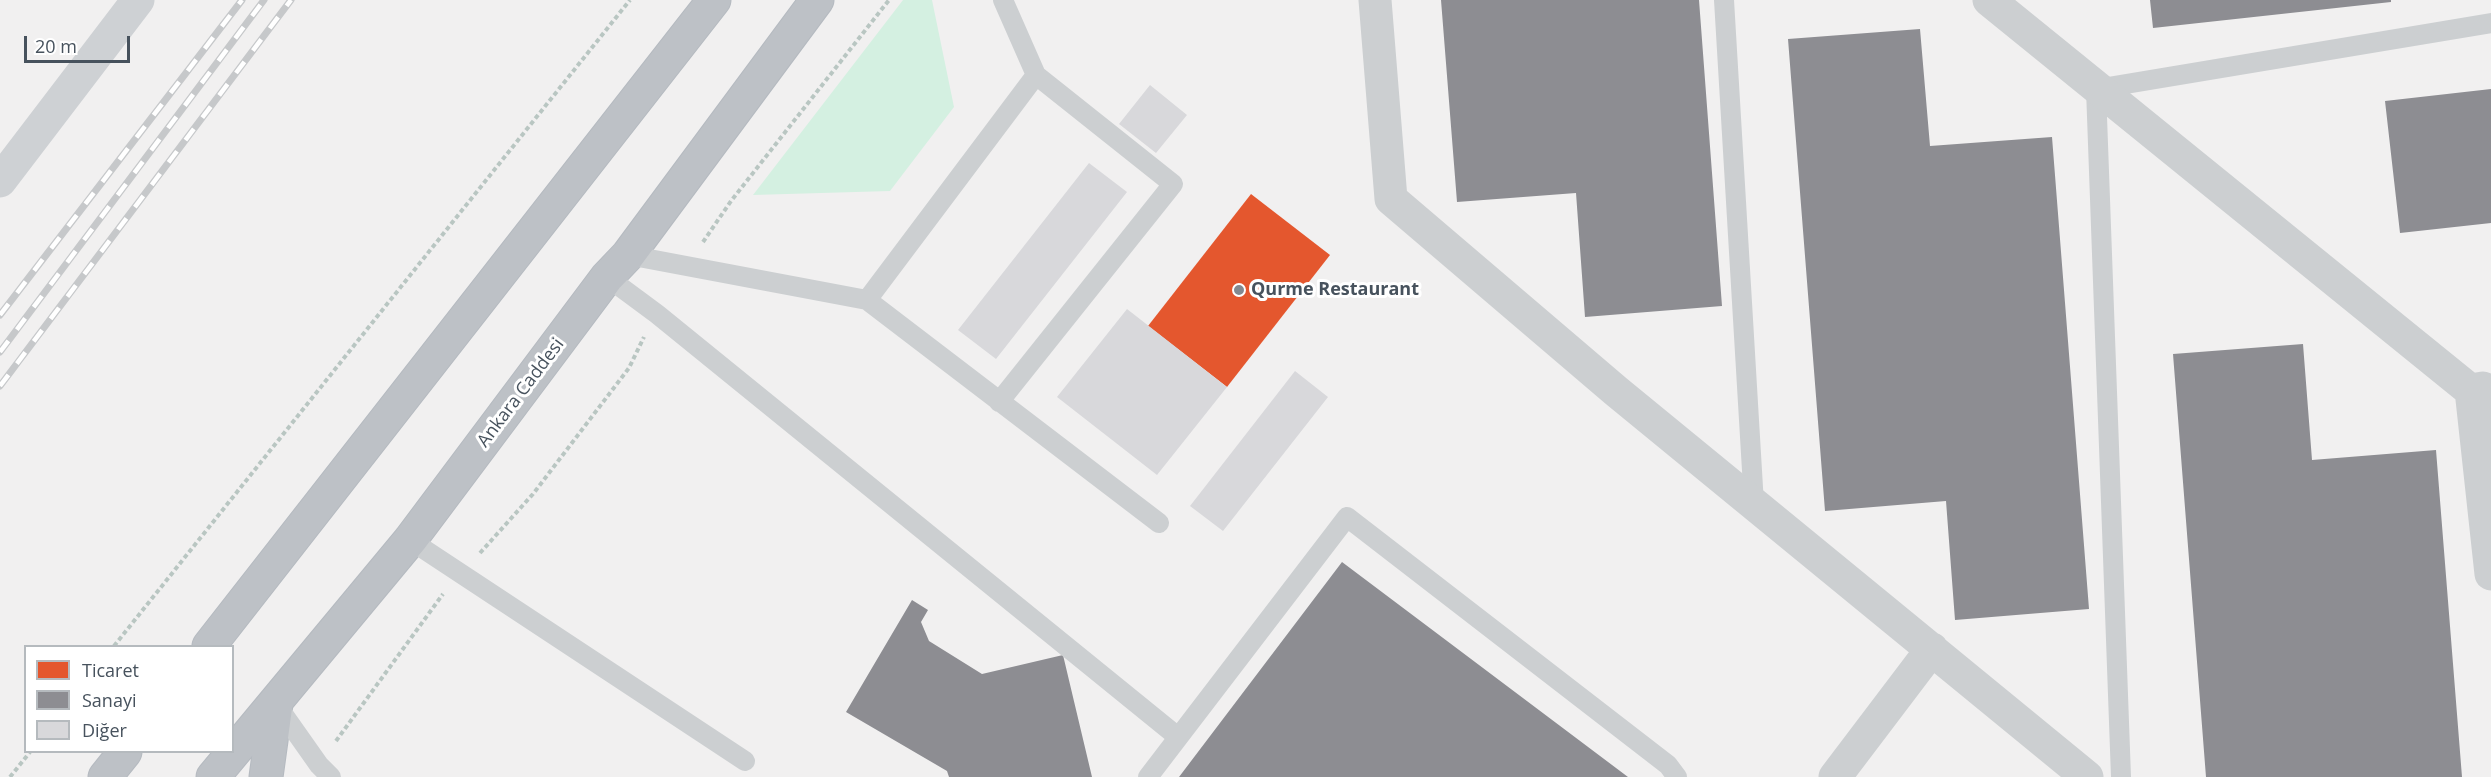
<!DOCTYPE html>
<meta charset="utf-8">
<style>
body{margin:0}
#map{position:relative;width:2491px;height:777px;overflow:hidden;background:#f1f0f0;font-family:"Open Sans",sans-serif}
canvas{display:block}
.legend{position:absolute;left:24px;top:645px;width:210px;height:108px;box-sizing:border-box;background:#fff;border:2px solid #b5babe;margin:0;padding:8px 10px;list-style:none;font-size:18px;color:#47525d}
.legend li{display:flex;align-items:center;gap:12px;height:30px}
.legend b{width:30px;border:2px solid #b5babe}
.scale{position:absolute;left:24px;top:36px;width:106px;height:27px;box-sizing:border-box;border:3px solid #47525d;border-top:0;padding-left:8px;font-size:18px;line-height:21px;white-space:nowrap;color:#47525d;-webkit-text-stroke:4px #fff;paint-order:stroke}
</style>
<div id="map">
<canvas width="2491" height="777"></canvas>
<ul class="legend">
<li><b style="height:16px;background:#e4572e"></b>Ticaret</li>
<li><b style="height:16px;background:#8d8d92"></b>Sanayi</li>
<li><b style="height:16px;background:#d8d8db"></b>Diğer</li>
</ul>
<div class="scale">20 m</div>
</div>
<script>
const ctx = document.querySelector('canvas').getContext('2d');
ctx.lineJoin = 'round';
function fill(path, color) { ctx.fillStyle = color; ctx.fill(path, 'evenodd'); }
function strokePath(path, color, width, dash) { ctx.strokeStyle = color; ctx.lineWidth = width; ctx.lineCap = dash ? 'butt' : 'round'; ctx.setLineDash(dash || []); ctx.stroke(path); }
function drawText(font, color, halo, rows, align = 'center') {
  ctx.font = font + ' "Open Sans",sans-serif'; ctx.lineWidth = 6; ctx.setLineDash([]); ctx.textBaseline = 'middle'; ctx.strokeStyle = halo; ctx.fillStyle = color; for (const [text, x, y, turn = 0] of rows) {
    ctx.save(); ctx.translate(x, y); ctx.rotate((+turn || 0) * Math.PI / 180); ctx.textAlign = isNaN(turn) ? turn : align; if (halo) ctx.strokeText(text, 0, 0); ctx.fillText(text, 0, 0); ctx.restore();
  }
}
fill(new Path2D(`
 M903,0H932L954,107L890,191L753,195Z`), '#d4f0e1');
fill(new Path2D(`
 M1251,194L1330,255L1227,387L1148,326Z`), '#e4572e');
fill(new Path2D(`
 M1441,0H1699L1722,306L1585,317L1576,193L1457,202Z
 M2150,0H2391V2L2153,28Z
 M1920,29L1930,146L2052,137L2089,609L1955,620L1946,501L1825,511L1788,39Z
 M2491,89V223L2400,233L2385,101Z
 M2303,344L2312,460L2436,450L2462,777H2206L2173,354Z
 M1342,562L1628,777H1179Z
 M912,600L928,610L921,622L929,641L982,674L1063,655L1092,777H949L947,771L846,712Z`), '#8d8d92');
fill(new Path2D(`
 M1150,85L1187,115L1156,153L1119,124Z
 M1089,163L1127,192L996,359L958,330Z
 M1127,309L1227,387L1157,475L1057,397Z
 M1295,371L1328,397L1223,531L1190,506Z`), '#d8d8db');
const highway = new Path2D(`
 M209,646L714,0
 M105,777L125,752
 M213,777L410,540L607,277L628,255L817,0
 M266,777L276,704`);
strokePath(highway, '#b5bac0', 35);
strokePath(new Path2D(`
 M703,242L731,201L889,0
 M480,553L533,494L629,368L644,337
 M114,646L630,0
 M336,741L443,594
 M10,777L30,752`), '#b9c6c2', 4, [4.5, 3]);
strokePath(new Path2D(`
 M1724,0L1754,504
 M628,255L867,300L1036,75L1003,0
 M607,277L657,314L1178,737
 M867,300L1159,523
 M999,402L1173,184L1036,75
 M410,540L745,761
 M276,704L319,765L331,777
 M1148,777L1347,517L1668,765L1677,777
 M2121,777L2096,89L2491,23`), '#cccfd1', 20);
strokePath(new Path2D(`
 M1375,0L1391,199L1616,391L2087,777
 M1989,0L2491,407
 M2483,388L2471,390L2491,574
 M1835,777L1932,649`), '#cccfd1', 33);
strokePath(new Path2D(`
 M0,181L138,0`), '#ced1d4', 33);
strokePath(highway, '#bdc1c6', 33);
const rail = new Path2D(`
 M0,315L242,0
 M0,352L264,0
 M0,386L291,0`);
strokePath(rail, '#c6c8ca', 7);
strokePath(rail, '#fff', 4.5, [14]);
for (const [x, y, r, color] of [
 [1239,290,6,"#828990"]
]) { const dot = new Path2D(); dot.arc(x, y, r, 0, 2 * Math.PI); ctx.fillStyle = color; ctx.fill(dot); strokePath(dot, '#fff', 2); }
drawText('bold 18px', '#47525d', '#fff', [
 ["Qurme Restaurant",1251,290]
], 'left');
drawText('18px', '#47525d', '#fff', [
 ["Ankara Caddesi",521,393,-53]
]);
</script>
